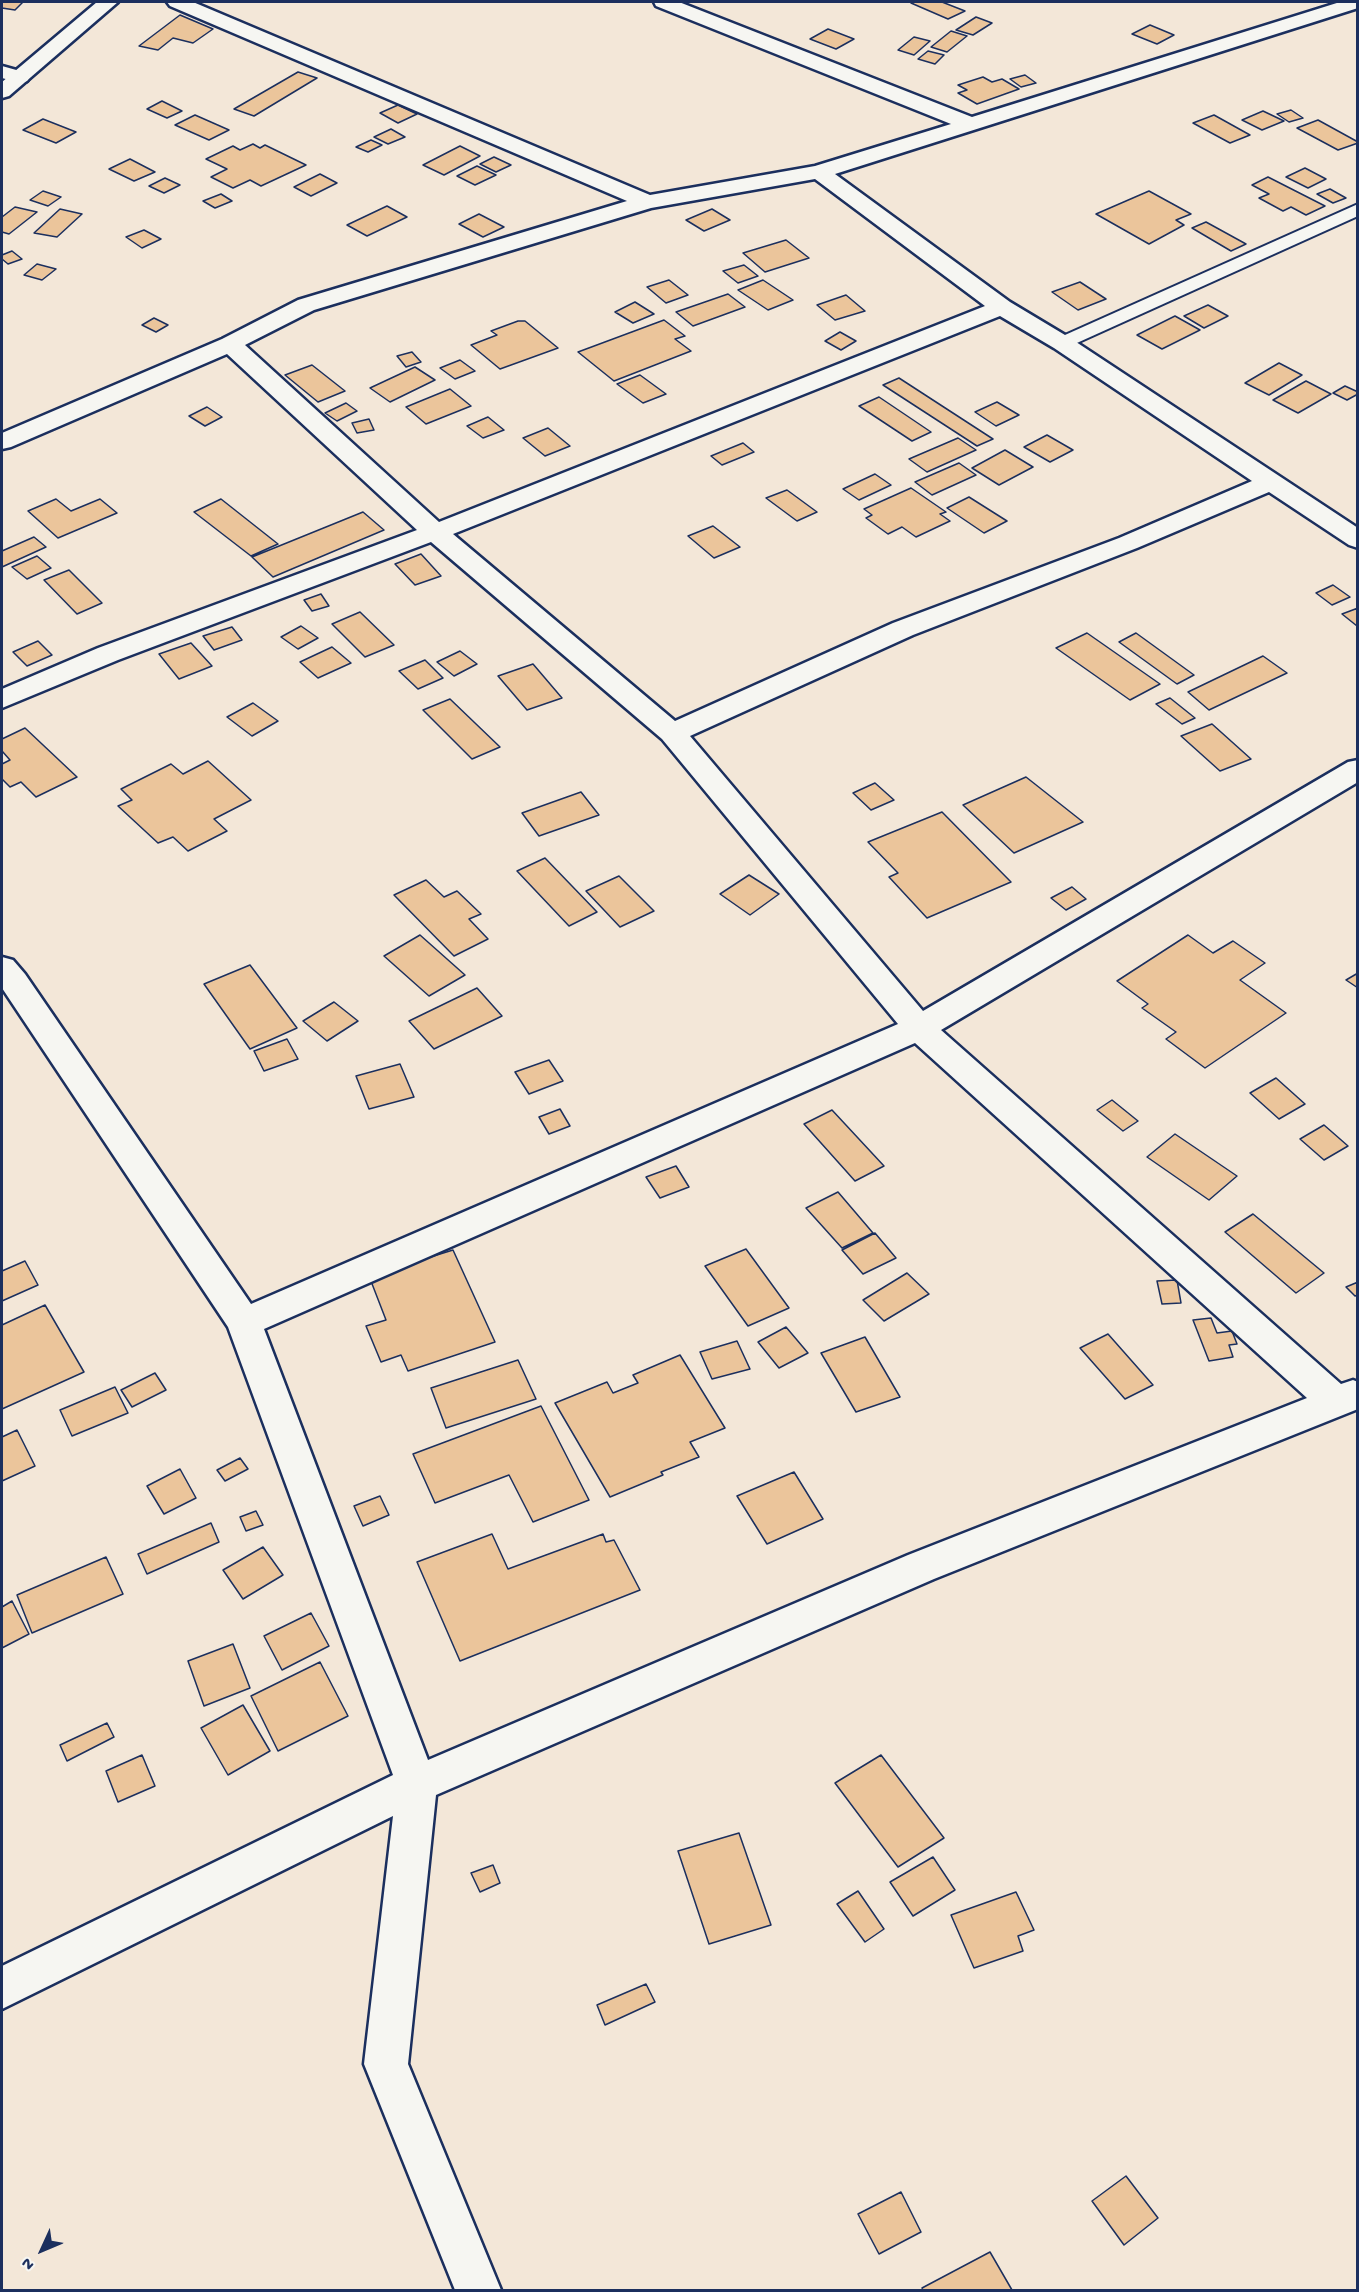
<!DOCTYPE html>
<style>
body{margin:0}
#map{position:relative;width:1359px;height:2292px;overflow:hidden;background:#f3e7d8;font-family:"Gochi Hand",sans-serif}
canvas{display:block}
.frame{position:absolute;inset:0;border:3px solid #1b2f5e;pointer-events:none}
.north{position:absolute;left:12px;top:2220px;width:60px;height:60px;-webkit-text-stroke:4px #f6f6f2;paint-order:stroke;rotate:226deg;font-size:16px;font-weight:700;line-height:24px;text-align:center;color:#1b2f5e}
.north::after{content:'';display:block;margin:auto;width:21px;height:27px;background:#1b2f5e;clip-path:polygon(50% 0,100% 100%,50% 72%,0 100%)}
</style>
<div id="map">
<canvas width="1359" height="2292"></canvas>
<div class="frame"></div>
<div class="north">N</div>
</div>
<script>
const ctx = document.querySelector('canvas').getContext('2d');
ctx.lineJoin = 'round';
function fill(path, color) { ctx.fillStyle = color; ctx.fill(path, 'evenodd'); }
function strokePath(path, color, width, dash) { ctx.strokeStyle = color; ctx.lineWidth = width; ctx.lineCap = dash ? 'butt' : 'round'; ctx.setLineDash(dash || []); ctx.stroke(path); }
const building = new Path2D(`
 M2,2H23L15,10L2,8Z
 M915,2H942L965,11L948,19L911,3Z
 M180,15L213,29L193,43L173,38L158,50L139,46Z
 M976,17L992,23L973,35L956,30Z
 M1150,25L1174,35L1157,44L1132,34Z
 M828,29L854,39L836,49L810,39Z
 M951,31L967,36L947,52L931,47Z
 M914,37L930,41L914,55L898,50Z
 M928,51L944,55L935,64L918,59Z
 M298,72L317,78L254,116L234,109Z
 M1025,75L1036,83L1021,87L1010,79Z
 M983,77L992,82L1002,79L1019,89L977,104L958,93L967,90L958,85Z
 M162,101L182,111L167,118L147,109Z
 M398,105L417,114L398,123L380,113Z
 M1291,110L1303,118L1289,122L1277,114Z
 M1263,111L1284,121L1262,130L1242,120Z
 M195,115L229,130L209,140L175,125Z
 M1214,115L1250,135L1230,143L1193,123Z
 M43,119L76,132L56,143L23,130Z
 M1318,120L1358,142V143L1338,150L1297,128Z
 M391,129L405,137L388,144L374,137Z
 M371,140L382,145L368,152L356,147Z
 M253,144L260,148L265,145L306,165L261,186L250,180L233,188L211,177L227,169L206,159L233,146L240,150Z
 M460,146L480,156L444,175L423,165Z
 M494,157L511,165L496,172L480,164Z
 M130,159L155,172L134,181L109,169Z
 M477,166L496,175L475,185L457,176Z
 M1305,168L1326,179L1308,188L1286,177Z
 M320,174L337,183L311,196L294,187Z
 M1268,177L1325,206L1306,215L1291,207L1283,211L1259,198L1269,194L1252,185Z
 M165,178L180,185L164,193L149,186Z
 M1330,189L1346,198L1333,203L1317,194Z
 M43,191L61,197L48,206L30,200Z
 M1149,191L1191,214L1176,220L1184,225L1149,244L1096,214Z
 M221,194L232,201L215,208L203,201Z
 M387,206L407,217L367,236L347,225Z
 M15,207L37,212L9,234L2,232V217Z
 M60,209L82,214L57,237L34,233Z
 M712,209L730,220L704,231L686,220Z
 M479,214L504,227L483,237L459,224Z
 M1206,222L1246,244L1231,251L1192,228Z
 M144,230L161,239L142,248L126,237Z
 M786,240L809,258L765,272L743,253Z
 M12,251L22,259L8,264L2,259V255Z
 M37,264L56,269L42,280L24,275Z
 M744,265L758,276L738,283L723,271Z
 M669,280L688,295L666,303L647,287Z
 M763,280L793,300L768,310L738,290Z
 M1080,282L1106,299L1078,310L1052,292Z
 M728,294L745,307L693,326L676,312Z
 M846,295L865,311L835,320L817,305Z
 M635,302L654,314L633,323L615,312Z
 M1208,305L1228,316L1204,328L1184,316Z
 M1175,316L1200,330L1162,349L1137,335Z
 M154,318L168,325L156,332L142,325Z
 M664,320L685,336L675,339L691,351L614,381L578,352Z
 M518,321H525L558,348L500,369L471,345L497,335L491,331Z
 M840,332L856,341L841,350L825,341Z
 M412,352L421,362L406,367L397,356Z
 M460,360L475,371L455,379L440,368Z
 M1279,363L1302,375L1269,395L1245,383Z
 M312,365L345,391L318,402L285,375Z
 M415,367L435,380L390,402L370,388Z
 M640,375L666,394L643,403L617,384Z
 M899,378L993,439L977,446L883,385Z
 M1306,381L1331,394L1298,413L1273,400Z
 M1345,386L1358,392V394L1347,400L1333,393Z
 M450,389L471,406L426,424L406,407Z
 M879,397L931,432L912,441L859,406Z
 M997,402L1019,415L996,426L975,412Z
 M346,403L357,411L337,421L325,413Z
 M207,407L222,417L205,426L189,416Z
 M488,417L504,430L483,438L467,426Z
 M369,419L374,430L357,433L352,423Z
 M548,428L570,446L545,456L523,438Z
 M1047,435L1073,450L1050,462L1024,447Z
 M958,438L976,450L927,472L909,459Z
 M743,443L754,452L722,465L711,456Z
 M1005,450L1033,467L999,485L972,468Z
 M959,463L976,475L932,495L915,482Z
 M875,474L891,485L859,500L843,489Z
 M911,488L946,512L940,514L950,521L916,537L902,527L888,534L866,518L872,515L864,509Z
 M787,490L817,512L797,521L766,498Z
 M969,497L1007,521L984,533L947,508Z
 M56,499L71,511L100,499L117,513L58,538L28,511Z
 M221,499L278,544L251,556L194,512Z
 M363,512L384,530L273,577L252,557Z
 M713,526L740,547L714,558L688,536Z
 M34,537L46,547L2,567V551Z
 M421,554L441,576L415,585L395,564Z
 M37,556L51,568L27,579L12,567Z
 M69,570L102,603L77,614L44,580Z
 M1333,585L1350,597L1332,605L1316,593Z
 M321,594L329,606L312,611L304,600Z
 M1358,608V626H1357L1342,614Z
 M360,612L394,645L365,657L332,624Z
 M301,626L318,638L298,649L281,637Z
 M232,627L242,640L214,650L203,636Z
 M1087,633L1160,684L1130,700L1056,648Z
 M1136,633L1194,675L1177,684L1119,642Z
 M38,641L52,655L27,666L13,652Z
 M191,643L212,666L179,679L159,654Z
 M332,647L351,663L318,678L300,662Z
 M460,651L477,664L454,676L437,662Z
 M1263,656L1287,673L1209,710L1188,692Z
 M425,660L443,678L418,689L399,671Z
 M533,664L562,698L527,710L498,676Z
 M1170,698L1195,718L1182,724L1156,704Z
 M450,699L500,747L472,759L423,710Z
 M253,703L278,721L252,736L227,717Z
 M1212,724L1251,759L1220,771L1181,736Z
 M25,728L77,777L36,797L21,782L10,787L2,779V764L10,760L2,751V739Z
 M208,761L251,800L214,819L227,831L188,851L173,837L158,843L118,806L132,800L121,789L171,764L183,774Z
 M1026,777L1083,822L1014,853L963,805Z
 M875,783L894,800L871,810L853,793Z
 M581,792L599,815L539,836L522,813Z
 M942,812L1011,882L927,918L889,877L898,873L868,842Z
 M545,858L597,912L569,926L517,871Z
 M749,875L779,894L750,915L720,894Z
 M619,876L654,911L620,927L586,891Z
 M426,880L444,897L457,891L481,914L469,919L488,939L454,956L394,895Z
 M1072,887L1086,899L1066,910L1051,898Z
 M420,935L465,975L429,996L384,956Z
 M1188,935L1213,953L1233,941L1265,963L1240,980L1286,1013L1205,1068L1166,1039L1176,1032L1142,1008L1148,1004L1117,981Z
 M250,965L297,1028L250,1049L204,984Z
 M1358,973V988L1346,980Z
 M477,988L502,1016L434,1049L409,1021Z
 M334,1002L358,1021L327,1041L303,1021Z
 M287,1039L298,1059L264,1071L254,1051Z
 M549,1060L563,1081L529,1094L515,1072Z
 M400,1064L414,1097L369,1109L356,1076Z
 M1276,1078L1305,1104L1279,1119L1250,1093Z
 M1112,1100L1138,1121L1123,1131L1097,1110Z
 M560,1109L570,1126L549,1134L539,1117Z
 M832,1110L884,1166L855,1181L804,1124Z
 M1324,1125L1348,1146L1324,1160L1300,1139Z
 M1175,1134L1237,1176L1209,1200L1147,1157Z
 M676,1166L689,1187L660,1198L646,1177Z
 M838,1192L873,1233L842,1248L806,1208Z
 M1253,1214L1324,1273L1296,1293L1225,1232Z
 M875,1233L896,1258L863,1274L842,1250Z
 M746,1249L789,1308L748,1326L705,1266Z
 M453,1250L495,1342L408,1371L401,1355L381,1362L366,1326L386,1320L369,1276Z
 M25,1261L38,1285L2,1301V1271Z
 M907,1273L929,1294L884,1321L863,1300Z
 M1177,1280L1181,1303L1162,1304L1157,1281Z
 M1358,1282V1295L1355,1296L1346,1287Z
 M45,1305L84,1372L2,1409V1325Z
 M1211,1318L1217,1333L1232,1331L1237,1344L1229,1345L1233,1357L1209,1361L1193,1320Z
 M786,1327L808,1353L779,1368L758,1342Z
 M1108,1334L1153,1385L1125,1399L1080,1348Z
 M865,1337L900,1397L856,1412L821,1353Z
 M737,1341L750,1369L712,1379L700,1352Z
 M680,1355L725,1428L690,1442L699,1457L661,1472L663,1475L610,1497L555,1403L607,1382L613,1393L638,1383L633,1375Z
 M518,1360L536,1399L446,1428L431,1388Z
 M155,1373L166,1390L132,1407L121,1390Z
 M115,1387L128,1413L72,1436L60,1410Z
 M541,1406L589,1500L533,1522L509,1475L435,1503L413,1454Z
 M17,1430L35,1466L2,1481V1437Z
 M240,1458L248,1469L225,1481L217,1470Z
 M180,1469L196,1498L164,1514L147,1486Z
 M794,1472L823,1519L767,1544L737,1496Z
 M380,1496L389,1515L363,1526L354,1506Z
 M256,1511L263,1525L246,1531L240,1517Z
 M211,1523L219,1542L147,1574L138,1554Z
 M492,1534L508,1569L603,1534L606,1542L614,1540L640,1590L460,1661L417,1562Z
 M263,1547L283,1575L243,1599L223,1570Z
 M106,1557L123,1594L32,1633L17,1595Z
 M12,1601L29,1634L2,1648V1607Z
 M311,1613L329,1646L282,1670L264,1636Z
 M233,1644L250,1688L204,1706L188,1661Z
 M320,1662L348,1716L278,1751L251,1696Z
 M243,1705L270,1751L228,1775L201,1728Z
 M107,1723L114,1737L67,1761L60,1745Z
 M142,1755L155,1786L118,1802L106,1771Z
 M881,1755L944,1838L898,1867L835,1783Z
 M739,1833L771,1925L709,1944L678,1851Z
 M933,1857L955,1890L913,1916L890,1882Z
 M493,1865L500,1883L480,1892L471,1873Z
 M858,1891L884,1929L865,1942L837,1904Z
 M1016,1892L1034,1930L1018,1936L1023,1951L974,1968L951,1915Z
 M646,1984L655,2002L605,2025L597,2005Z
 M1126,2176L1158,2218L1124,2245L1092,2201Z
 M901,2192L921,2232L879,2254L858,2214Z
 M990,2252L1012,2290H923L922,2288Z`);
fill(building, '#ebc59b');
strokePath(building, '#1b2f5e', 1.5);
const lane = new Path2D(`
 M1358,204V216L1068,347H1056L1053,343L1056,339Z`);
const street = new Path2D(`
 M167,2H193L650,195L815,166L951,124L656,6L654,2H679L972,117L1340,2H1358V8L835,174L1010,302L1070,338L1358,528V548L1349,545L1269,492L1137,548L913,635L690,736L923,1011L1348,762L1358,760V782L941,1030L1341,1384L1353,1380L1358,1382V1409L934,1579L436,1795L408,2064L501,2290H455L364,2064L393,1816L2,2009V1966L393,1775L228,1327L2,988V957L13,960L25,974L251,1304L898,1024L662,739L431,542L118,660L2,708V689L98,648L417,530L227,354L11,447L2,449V433L222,339L298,300L627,201L170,6ZM815,179L985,306L439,522L245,345L314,310L651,208ZM1000,316L1054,348L1252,481L1119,538L893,623L675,721L453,534ZM915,1043L1307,1398L908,1555L428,1760L264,1329Z
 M2,66L27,73L30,77L27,81L20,83L2,78Z`);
const secondary = new Path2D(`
 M97,2H118L9,96L2,98V82Z`);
strokePath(lane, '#1b2f5e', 4);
strokePath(street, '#1b2f5e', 5);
strokePath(secondary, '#1b2f5e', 5);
fill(lane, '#f6f6f2');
fill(street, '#f6f6f2');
fill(secondary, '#f6f6f2');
</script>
